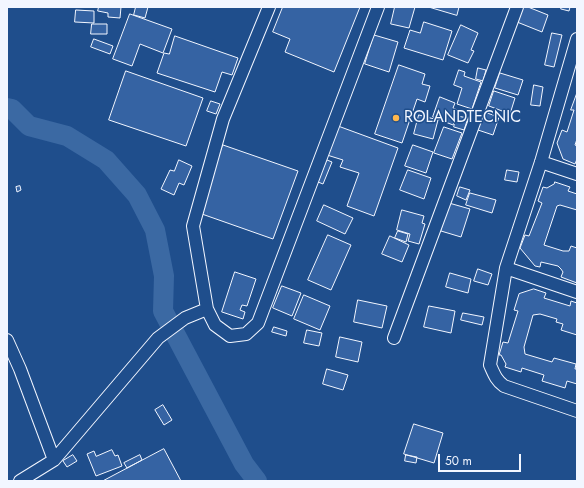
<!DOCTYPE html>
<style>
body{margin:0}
#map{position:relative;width:584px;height:488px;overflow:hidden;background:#1f4e8c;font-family:Jost,sans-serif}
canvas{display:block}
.frame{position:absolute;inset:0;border:8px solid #f2f6ff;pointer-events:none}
.scale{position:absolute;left:438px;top:454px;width:83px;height:18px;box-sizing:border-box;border:2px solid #f2f6ff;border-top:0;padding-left:5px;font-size:12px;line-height:14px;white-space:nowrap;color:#f2f6ff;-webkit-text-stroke:3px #1f4e8c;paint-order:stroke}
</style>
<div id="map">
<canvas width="584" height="488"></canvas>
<div class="frame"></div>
<div class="scale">50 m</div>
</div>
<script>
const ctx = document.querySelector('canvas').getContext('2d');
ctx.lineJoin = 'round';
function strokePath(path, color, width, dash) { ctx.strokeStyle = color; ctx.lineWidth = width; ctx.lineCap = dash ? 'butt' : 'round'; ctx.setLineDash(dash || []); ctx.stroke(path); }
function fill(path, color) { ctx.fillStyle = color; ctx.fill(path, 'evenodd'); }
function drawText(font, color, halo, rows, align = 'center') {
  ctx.font = font + ' Jost,sans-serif'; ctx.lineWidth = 3; ctx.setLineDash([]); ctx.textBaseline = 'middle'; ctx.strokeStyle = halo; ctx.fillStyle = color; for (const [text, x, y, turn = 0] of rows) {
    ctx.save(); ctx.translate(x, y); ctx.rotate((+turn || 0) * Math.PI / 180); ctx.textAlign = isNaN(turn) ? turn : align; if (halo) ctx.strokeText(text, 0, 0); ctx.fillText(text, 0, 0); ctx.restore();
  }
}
strokePath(new Path2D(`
 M7,108L12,109L29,126L67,136L106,160L137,195L155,230L164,276L163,311L244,464L257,481`), '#3b69a3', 20);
const building = new Path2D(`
 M99,7H121L120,18L108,17V13L98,11Z
 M136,7H148L145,18L134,15Z
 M283,7H360L334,72L285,52L290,39L273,32Z
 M395,7H415L409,28L391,24Z
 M429,7H459L457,15Z
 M522,7H528L548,15L542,32L517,22Z
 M562,7H570L569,11L561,9Z
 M76,10L94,11V23L75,22Z
 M130,14L172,29L163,53L140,44L132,66L113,59Z
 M424,22L452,31L443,60L404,48L410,30L420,33Z
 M92,24H107V34H91Z
 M461,25L478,33L471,50L474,51L468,63L448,55Z
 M552,33L562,35L554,67L545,65Z
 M374,35L398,42L389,72L365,64Z
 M175,36L238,58L232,75L222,72L215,92L157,73L164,53L169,54Z
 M94,39L113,46L110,54L91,47Z
 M399,65L425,74L422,84L430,86L425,102L417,99L402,143L375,134Z
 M478,68L486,70L483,81L476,79Z
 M459,70L465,72L464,76L481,82L472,109L457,104L462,88L454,85Z
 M126,71L203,98L186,146L109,120Z
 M500,73L523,80L518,95L495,88Z
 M534,85L543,87L540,106L531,105Z
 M494,91L515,98L510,114L489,106Z
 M577,93V139L575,145L577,146V159L575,164L563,159L557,143L562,130L567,132L574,110H571Z
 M440,97L455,103L453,108L459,111L453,125L433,117Z
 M211,101L220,104L216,114L207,111Z
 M481,111L499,117L493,135L475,129Z
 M419,115L438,120L433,139L414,134Z
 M457,116L468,118L464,130L454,127Z
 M338,126L398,148L374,216L347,206L359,173L340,167L343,160L327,155Z
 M444,127L462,133L452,159L434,153Z
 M223,145L298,171L273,239L199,213Z
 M413,145L433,152L426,173L405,166Z
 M179,160L192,166L184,185L179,183L174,195L161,189L170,170L174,171Z
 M327,160L332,162L323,184L318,182Z
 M408,170L431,178L424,199L400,190Z
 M507,170L519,172L517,182L505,180Z
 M555,182L570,187L568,191L577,194V210L560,205L557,206L544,245L563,251H569L571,246L577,248V283L561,277L563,272L561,269L558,266L541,262L540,267L535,266L520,248L525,235L529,236L542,203L538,201L543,187L547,188L554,184Z
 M20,186L21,190L17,192L16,187Z
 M460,187L470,190L466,200L457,196Z
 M470,193L496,200L492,213L466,205Z
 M449,203L470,209L461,237L441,231Z
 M324,205L353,218L345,234L317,221Z
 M402,210L424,216L422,223L425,224L419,244L408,241L410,234L397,230Z
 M398,231L408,234L406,242L395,238Z
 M328,235L351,245L331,290L308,280Z
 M390,236L409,245L402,262L382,254Z
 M478,269L492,274L488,285L474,281Z
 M235,272L256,279L247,306L242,305L240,310L245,312L243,319L222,312Z
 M450,273L471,279L468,293L446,287Z
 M282,286L301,293L292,316L273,308Z
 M534,289L546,293L544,298L570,306L571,301L577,303V335L561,330L563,324L556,322L557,319L540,314L533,315L524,347L525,354L552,362L554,358L576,364L575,369H577V384L567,381L565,388L542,381L544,375L522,368L521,372L505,367L506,364L501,355H499L503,342L508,343L518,311L514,310L519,294Z
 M304,295L330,306L320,330L294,319Z
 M358,300L387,306L382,328L354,322Z
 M429,306L455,311L451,333L424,327Z
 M463,313L484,317L482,325L461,320Z
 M274,327L287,331L286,336L272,332Z
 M307,330L322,333L319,346L304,343Z
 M340,337L362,342L358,362L336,357Z
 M327,369L348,375L343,390L323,384Z
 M163,405L172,420L164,425L155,410Z
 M414,424L443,433L434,463L404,454Z
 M164,449L181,481H103Z
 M112,450L115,456L118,455L122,466L96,476L87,454L94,451L96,456Z
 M73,455L77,461L67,467L63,461Z
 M140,455L142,460L127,468L124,463Z
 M406,455L417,457L416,463L405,461Z`);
fill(building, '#3563a3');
strokePath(building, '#f2f6ff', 1);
const minor = new Path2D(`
 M577,39L541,162L506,268L490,365C494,374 496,380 504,386L577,411
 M541,162L577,174
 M506,268L577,292
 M207,309L193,226L223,119L269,7
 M394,338L517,7
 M7,340L20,369L54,460
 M20,481L54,460L158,338L185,318L207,309L215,325L230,336L246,334L258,323L378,7`);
strokePath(minor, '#f2f6ff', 14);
strokePath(minor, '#1f4e8c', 12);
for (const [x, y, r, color] of [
 [396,118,4,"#ffb74d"]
]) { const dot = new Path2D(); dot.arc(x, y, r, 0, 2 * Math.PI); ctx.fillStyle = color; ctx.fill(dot); strokePath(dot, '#1f4e8c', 1.5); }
drawText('16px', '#f2f6ff', '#1f4e8c', [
 ["ROLANDTECNIC",404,118]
], 'left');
</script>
